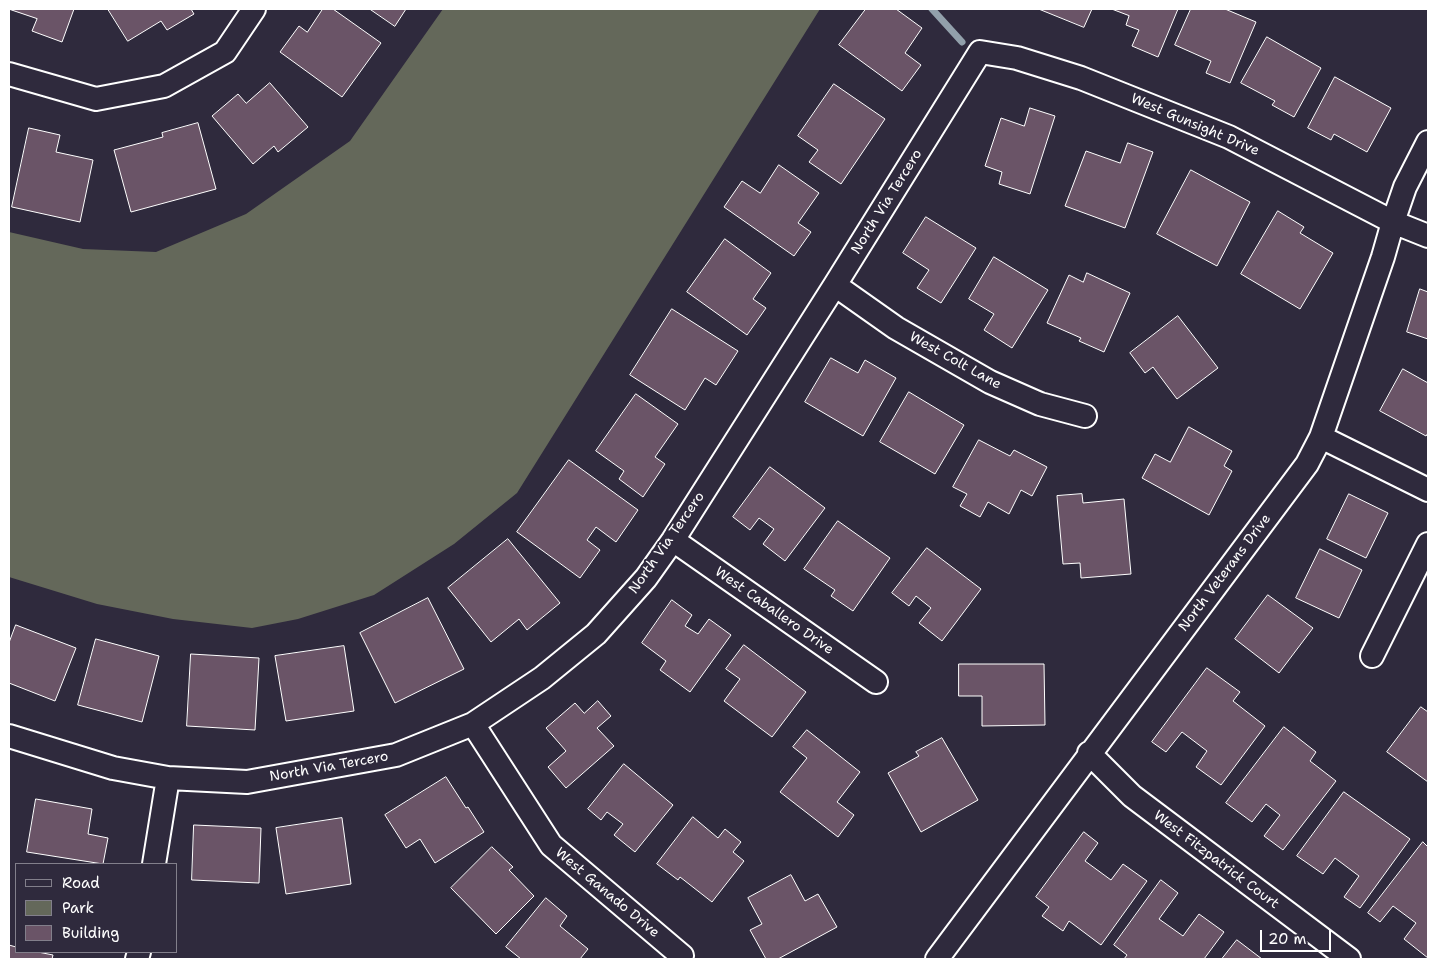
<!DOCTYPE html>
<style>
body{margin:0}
#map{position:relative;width:1437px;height:968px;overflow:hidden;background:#2f2a3d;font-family:"Shantell Sans",sans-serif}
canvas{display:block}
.frame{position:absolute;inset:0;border:10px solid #fff;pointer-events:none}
.legend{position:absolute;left:15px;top:863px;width:162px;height:90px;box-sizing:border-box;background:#2f2a3d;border:1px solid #827f8b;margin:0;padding:6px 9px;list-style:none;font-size:15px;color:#fff}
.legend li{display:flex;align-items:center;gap:10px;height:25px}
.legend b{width:25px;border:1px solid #827f8b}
.scale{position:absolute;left:1260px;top:930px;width:71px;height:22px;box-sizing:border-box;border:2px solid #fff;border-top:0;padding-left:6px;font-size:15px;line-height:18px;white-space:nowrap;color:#fff;-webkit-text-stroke:4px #2f2a3d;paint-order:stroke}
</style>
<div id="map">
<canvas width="1437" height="968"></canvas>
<div class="frame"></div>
<ul class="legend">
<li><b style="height:6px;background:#2f2a3d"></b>Road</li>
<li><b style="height:14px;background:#64685a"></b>Park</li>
<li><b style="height:14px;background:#6a5467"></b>Building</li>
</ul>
<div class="scale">20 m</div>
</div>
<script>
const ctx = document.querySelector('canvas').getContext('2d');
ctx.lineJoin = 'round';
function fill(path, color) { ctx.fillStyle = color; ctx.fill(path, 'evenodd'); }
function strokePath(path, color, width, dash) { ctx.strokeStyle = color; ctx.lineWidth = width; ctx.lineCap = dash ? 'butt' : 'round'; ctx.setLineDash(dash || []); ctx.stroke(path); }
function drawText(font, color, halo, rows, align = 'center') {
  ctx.font = font + ' "Shantell Sans",sans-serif'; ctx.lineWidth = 4; ctx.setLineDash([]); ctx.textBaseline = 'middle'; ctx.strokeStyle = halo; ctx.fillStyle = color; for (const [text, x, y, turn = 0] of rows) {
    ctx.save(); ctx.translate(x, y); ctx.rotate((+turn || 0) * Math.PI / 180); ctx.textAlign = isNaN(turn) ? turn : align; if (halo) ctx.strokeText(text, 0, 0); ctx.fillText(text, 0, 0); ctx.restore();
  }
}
fill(new Path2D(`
 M443,9H820L517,493L454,544L374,595L298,619L252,628L173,619L97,604L9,577V232L83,249L156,252L246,214L350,141Z`), '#64685a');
strokePath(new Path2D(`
 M932,9L962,42`), '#92a0ab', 7);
const building = new Path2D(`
 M9,9H74L62,42L32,31L37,19Z
 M108,9H191L194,14L167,30L161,21L128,41Z
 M323,9H333L381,43L342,97L280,52L299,26L307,32Z
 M370,9H406L395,26Z
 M866,9H896L922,28L905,53L921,65L902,91L839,45Z
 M1039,9H1092L1084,27Z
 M1112,9H1178L1158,57L1132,46L1139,30L1126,25L1129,16Z
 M1191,9H1225L1256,22L1230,83L1206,73L1211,61L1175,45Z
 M1267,37L1321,68L1294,117L1272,105L1275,101L1241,83Z
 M1335,77L1391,108L1367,152L1334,134L1331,140L1308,128Z
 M270,83L308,127L278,152L274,146L253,164L212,116L238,94L246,103Z
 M834,84L885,119L841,184L809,162L818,150L798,136Z
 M1030,108L1055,116L1030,194L999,184L1002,172L985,166L1001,118L1024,126Z
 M198,123L216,189L131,212L114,150L163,137L162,133Z
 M29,128L60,135L56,152L93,160L80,222L12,207Z
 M1128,143L1153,152L1125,228L1065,206L1086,151L1120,163Z
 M779,165L819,193L798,223L811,232L794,256L724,207L742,181L760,193Z
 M1191,170L1250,202L1217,266L1157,234Z
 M1278,211L1304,227L1300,233L1333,253L1300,309L1241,274Z
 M926,217L976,248L941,303L917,288L929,270L903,253Z
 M725,239L771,273L753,299L766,308L747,335L687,292Z
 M994,257L1048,290L1012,348L984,330L994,314L969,299Z
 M1087,273L1130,293L1104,352L1079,341L1081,338L1047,323L1069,275L1083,282Z
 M1420,289L1428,292V339L1407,332Z
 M672,309L738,351L716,385L705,378L685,410L630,375Z
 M1178,316L1218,368L1177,399L1153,367L1145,373L1130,353Z
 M831,358L858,373L865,360L896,378L863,436L805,402Z
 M1403,369L1428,383V433L1426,436L1380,411Z
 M909,392L964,425L935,474L880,442Z
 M636,394L678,424L655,457L665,464L643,497L619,479L624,471L596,451Z
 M1189,427L1232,451L1224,466L1232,471L1209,515L1142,478L1155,454L1170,462Z
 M979,440L1010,456L1014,450L1047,467L1032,496L1021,490L1009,514L988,502L980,517L960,506L967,494L953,487Z
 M569,460L638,510L616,542L596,527L587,540L600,550L580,578L517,532Z
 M770,467L825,508L785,561L763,544L774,529L759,518L750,530L733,517Z
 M1082,494L1083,503L1124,499L1131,574L1081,578L1080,563L1063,564L1057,496Z
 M1349,494L1388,513L1366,558L1327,539Z
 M838,521L890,558L853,611L831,596L835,590L804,569Z
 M508,539L560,603L527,630L519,619L491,642L448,588Z
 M927,548L981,589L942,641L919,623L931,608L916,596L909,606L892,593Z
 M1320,549L1362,570L1339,618L1296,598Z
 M1268,595L1313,628L1279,673L1235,639Z
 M428,598L464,669L395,703L360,633Z
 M672,600L692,615L685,626L698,634L709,619L731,635L690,692L660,670L666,661L642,643Z
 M16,625L76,648L55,701L9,683V643Z
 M96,639L159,656L142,722L78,705Z
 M744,645L806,692L772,737L724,701L740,679L726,669Z
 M344,646L354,711L286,721L275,656Z
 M191,654L259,658L255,730L187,726Z
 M959,664H1044L1045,725L982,726V696H959Z
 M1207,668L1240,692L1233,701L1265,726L1221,785L1196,767L1207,751L1182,732L1166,752L1152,742Z
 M598,701L611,716L597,728L614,746L566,788L548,767L566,751L546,728L575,703L584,713Z
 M1421,707L1428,712V782L1387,752Z
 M1284,727L1316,752L1310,761L1336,781L1283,850L1264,836L1280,815L1266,804L1252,822L1226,803Z
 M807,730L860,772L837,802L854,815L838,837L780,792L807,758L793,747Z
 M942,738L978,800L921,832L888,773L919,756L916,752Z
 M624,764L673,805L635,852L614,835L623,824L607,812L601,820L588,809Z
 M446,777L466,808L468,807L484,832L435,863L420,839L406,848L385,815Z
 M1344,792L1410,839L1360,908L1344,897L1359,876L1335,858L1323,874L1297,856Z
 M36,799L92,809L88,834L108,838L103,864L27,852Z
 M693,817L718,838L725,829L741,842L733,852L744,861L712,902L680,877L678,880L657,864Z
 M342,818L351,884L286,894L276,828Z
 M194,825L261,828L259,883L192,880Z
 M1084,832L1098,843L1085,861L1111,880L1123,864L1147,881L1101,945L1069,921L1063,931L1042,916L1049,907L1036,897Z
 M1423,842L1428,847V958L1404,939L1416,923L1393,906L1380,922L1368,913Z
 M492,847L513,867L509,870L534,896L496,934L451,888Z
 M791,875L805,901L818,894L837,927L778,959H766L750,930L762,924L748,898Z
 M1161,880L1178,893L1159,919L1183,936L1199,914L1224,932L1204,959H1124L1127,955L1114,945Z
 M546,898L567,916L560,926L588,949L580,959H521L506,947Z
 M1237,940L1262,959H1222Z
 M9,945L16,947V952H38L53,955L52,959H9Z`);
fill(building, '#6a5467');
strokePath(building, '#fff', 1);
const minor = new Path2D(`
 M9,74L96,99L164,86L225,52L254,9
 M835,285L896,328L990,382L1040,404L1085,416
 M1321,437L1428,490
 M673,540L876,682
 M1372,656L1428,544
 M473,724L551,845L682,956
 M9,736L113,768L168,778L247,782L396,755L473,724L542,678L596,634L646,578L673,540L835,285L980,52L1017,58L1081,78L1229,137L1393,222L1428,236
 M1089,753L1132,796L1349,959
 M154,864L168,778
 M137,959L139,952
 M937,959L1307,464L1321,437L1383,257L1393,222L1405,187L1428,142`);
strokePath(minor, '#fff', 26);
strokePath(minor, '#2f2a3d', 22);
drawText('14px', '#fff', '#2f2a3d', [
 ["West Gunsight Drive",1195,125,23],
 ["North Via Tercero",887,202,-58],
 ["West Colt Lane",955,361,29],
 ["North Via Tercero",667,543,-55],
 ["North Veterans Drive",1225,573,-53],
 ["West Caballero Drive",774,611,35],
 ["North Via Tercero",329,767,-10],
 ["West Fitzpatrick Court",1216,860,37],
 ["West Ganado Drive",607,893,40]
]);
</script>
